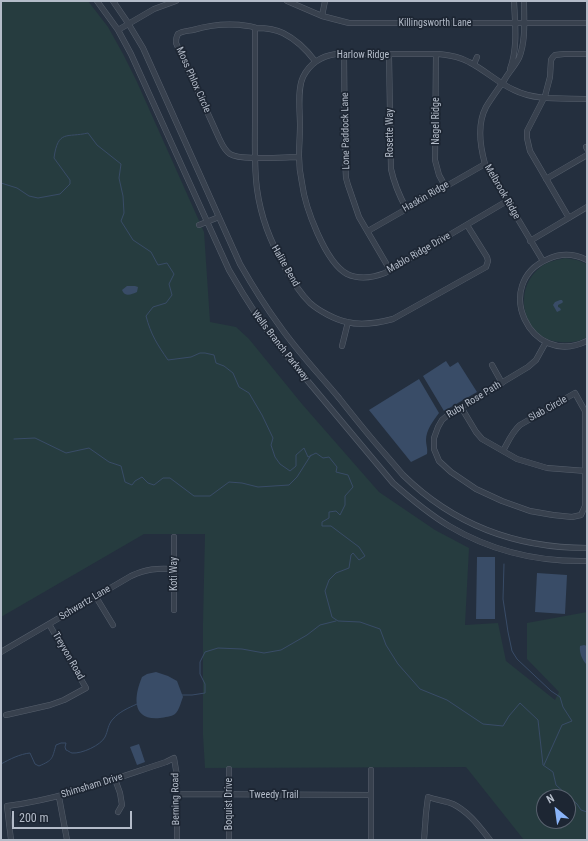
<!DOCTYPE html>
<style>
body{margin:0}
#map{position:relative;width:588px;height:841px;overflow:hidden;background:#242f3e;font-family:"Roboto Condensed",sans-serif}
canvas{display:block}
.frame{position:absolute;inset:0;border:2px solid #b4bcc9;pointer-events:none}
.north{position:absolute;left:536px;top:789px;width:40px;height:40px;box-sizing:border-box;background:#1d2633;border:1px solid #59626f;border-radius:50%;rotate:331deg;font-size:11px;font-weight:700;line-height:16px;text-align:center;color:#b4bcc9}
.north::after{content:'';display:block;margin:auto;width:14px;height:18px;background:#8ab4f8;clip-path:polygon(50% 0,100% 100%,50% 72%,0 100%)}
.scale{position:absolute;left:12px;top:811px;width:120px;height:18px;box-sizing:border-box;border:2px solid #b4bcc9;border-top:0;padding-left:5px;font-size:12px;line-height:14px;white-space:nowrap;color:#b4bcc9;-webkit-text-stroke:3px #1d2633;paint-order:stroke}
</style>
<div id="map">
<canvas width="588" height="841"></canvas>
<div class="frame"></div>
<div class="north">N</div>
<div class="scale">200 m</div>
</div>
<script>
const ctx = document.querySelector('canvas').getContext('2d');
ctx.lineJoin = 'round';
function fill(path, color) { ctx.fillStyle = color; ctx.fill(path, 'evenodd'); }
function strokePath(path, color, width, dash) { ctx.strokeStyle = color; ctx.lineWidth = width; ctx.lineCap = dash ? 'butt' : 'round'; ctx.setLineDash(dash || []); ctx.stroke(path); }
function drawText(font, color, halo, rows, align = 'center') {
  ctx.font = font + ' "Roboto Condensed",sans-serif'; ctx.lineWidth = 3.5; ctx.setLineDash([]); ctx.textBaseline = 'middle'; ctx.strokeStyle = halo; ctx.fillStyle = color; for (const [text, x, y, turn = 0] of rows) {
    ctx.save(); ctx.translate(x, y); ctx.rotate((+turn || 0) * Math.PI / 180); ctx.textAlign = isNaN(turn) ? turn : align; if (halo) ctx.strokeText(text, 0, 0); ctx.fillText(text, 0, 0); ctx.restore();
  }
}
fill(new Path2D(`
 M1,1H88L108,27L123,54L137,82L204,232L210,322L236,327L249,339L302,404L379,492L435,530L469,548L465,625L498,623L506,661L555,700L559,692L527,659V623L587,612V840H524L466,767L205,768L203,735V623L205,534H144L1,617ZM544,797H568V821H544Z
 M565,258L577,260L587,264V337C579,342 570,343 560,342C522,339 511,288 542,266C549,261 557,260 565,258Z`), '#263c3f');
fill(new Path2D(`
 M127,286H135L138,287L137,292C132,294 125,298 122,290Z
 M560,300H562L563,302L562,303L558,305V307L560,308L561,310L557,312L553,305L555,302Z
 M446,361L450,367L458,362L477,392L444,411L423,376Z
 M419,379L439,413C433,421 426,430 426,440C426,445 428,449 427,454L411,462L369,410Z
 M477,557H495V619H476Z
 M537,573L567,575L565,614L535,612Z
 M584,645L587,646V665C582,660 579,652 580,646Z
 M156,672L168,676L177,681L183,697C181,702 179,711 175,714C171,717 165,717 160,718C131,721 134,696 142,677L147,674Z
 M139,744L145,762L137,765L130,747Z`), '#394c67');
strokePath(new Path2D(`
 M1,183L17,188L29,196L38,198L60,194L70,184V180L54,158C58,129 67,138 88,133L97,145L121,164L119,178L123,196L124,213L121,221L133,240L151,252L158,265L167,263L174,274L169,284L172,295L166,303L153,307L146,316C151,335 157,344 168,360L191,357L200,353H205L214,355L216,363L224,366L233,373L239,387L249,393L262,415L273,438L271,445L275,457L280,464L290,471L296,466V455L304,448L308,457L316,453L323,458L329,457L337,467L336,472L348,475L353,487L345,496V505L340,515L336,511L329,512V518L322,522V526H331L359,547L365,556L359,560L353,553L351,555L349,568L336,573L329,580L325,591L332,617L338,621L360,622L380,629L386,645L398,664L420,689L447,700L483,724L503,726L509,716L520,703L538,720L543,765L553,772L556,785L577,804L581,810L587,812
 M14,439L35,438L66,453L89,448L109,462L121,466L125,482L132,485L135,481L142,477L148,483L154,485L163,478H170L194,496H210L229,482L242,483L258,487L289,485L297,477L311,455
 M504,564L503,599L508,632L512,651L517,659L551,691L560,697L563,707L572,721L562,725L544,765
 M181,695H192L205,693V684L200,674V662L205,652L218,648L242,649L264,653L281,650L307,635L320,625L336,621
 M1,764C10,759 20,754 30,753L35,764L39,766C53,760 52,759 56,745L61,743H66L65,747L66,750C67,750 71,753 72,753C82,754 101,745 105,737C108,731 108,724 113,719C119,712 128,708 137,704`), '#394c67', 1);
const minor = new Path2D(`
 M97,1L118,30L131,54L229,270C246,300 264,328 286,355L393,483C411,499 429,514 449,526C491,551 539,562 587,561
 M113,1L128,23L143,48L240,264C252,285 265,306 279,325C297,351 319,374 339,398C354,417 369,436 385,454C391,461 397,468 403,475C454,525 516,548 587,548
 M287,1L322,16L349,23H587
 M524,1C524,20 526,41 519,58C515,66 509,72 505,79C499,88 492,97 486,107C477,124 480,146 485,164L543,261
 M322,16L325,1
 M255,28C255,59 255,90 255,122C255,144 254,167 257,189C261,218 270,240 284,266C291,279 299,292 310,303C319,311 336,320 347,322C362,326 378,323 393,319L486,267L488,261L487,257L467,225
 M118,30L154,9L176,1
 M344,54L345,156L346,178L348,185L359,217L390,270
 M436,54L435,160L439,175L445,186
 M389,55L391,169C394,183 399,195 406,208
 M474,64L477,57
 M510,69C518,48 515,23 514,1
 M586,147L587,149
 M299,157C284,157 241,161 230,154C224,150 222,144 219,138L176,43C176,40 176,37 178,34C182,31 188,31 193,30C210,25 229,23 248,26C251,26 253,27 256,28C266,28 275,29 283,33C297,40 306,49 315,61
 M546,179L587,155
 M507,201L385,273C372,278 360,280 347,274C325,262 305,207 302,183C300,174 299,165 299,156C299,146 300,136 300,125C300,112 297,90 303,77C310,63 322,56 336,54H439C449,55 460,57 469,62C485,70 498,83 514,90C536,101 563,98 587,99
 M569,218L530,151L527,138V131L545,96L550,77L551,60L553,57L555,55L564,54H587
 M199,225L219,217
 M368,231L485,164
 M530,241L587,207
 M587,260C575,254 561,253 548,259C491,283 530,369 587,341
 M342,346L348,322
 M492,365L502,383
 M461,407L476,432L482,439L517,459L547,468L586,471
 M503,451C508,442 512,432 520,425L575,393L585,411V506L581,515L572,517L553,515L530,511L502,501L476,489L451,472L439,461L434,449V438L438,427L442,420L448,415L528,367L536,360L546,342
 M174,537V610
 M96,597L113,625
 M1,652L131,576C146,569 157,568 173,569
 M6,715L50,705L64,700L86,688L49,624
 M371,770V840
 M115,779L120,793L122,805L118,812
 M177,794L371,795
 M59,797L67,840
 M11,840L7,806C62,799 114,779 166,762L174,758L177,776V840
 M229,840V769
 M424,840L426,813L428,797C436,800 446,801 453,804C469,812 479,826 490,840`);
strokePath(minor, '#565f6c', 6);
strokePath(minor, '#38414e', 5);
drawText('10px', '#b4bcc9', '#1d2633', [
 ["Killingsworth Lane",435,23],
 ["Harlow Ridge",363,55],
 ["Moss Phlox Circle",193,80,66],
 ["Nagel Ridge",436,121,-90],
 ["Lone Paddock Lane",346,131,-91],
 ["Rosette Way",390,133,-90],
 ["Melbrook Ridge",502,192,60],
 ["Haskin Ridge",426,197,-30],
 ["Mablo Ridge Drive",419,253,-30],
 ["Halite Bend",285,266,60],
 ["Wells Branch Parkway",280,346,52],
 ["Ruby Rose Path",474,400,-31],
 ["Slab Circle",548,409,-29],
 ["Koti Way",174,574,-90],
 ["Schwartz Lane",85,603,-31],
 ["Treyvon Road",68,656,60],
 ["Shimsham Drive",92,786,-17],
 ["Tweedy Trail",274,795],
 ["Berning Road",176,799,-91],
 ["Boquist Drive",229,804,-90]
]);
</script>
